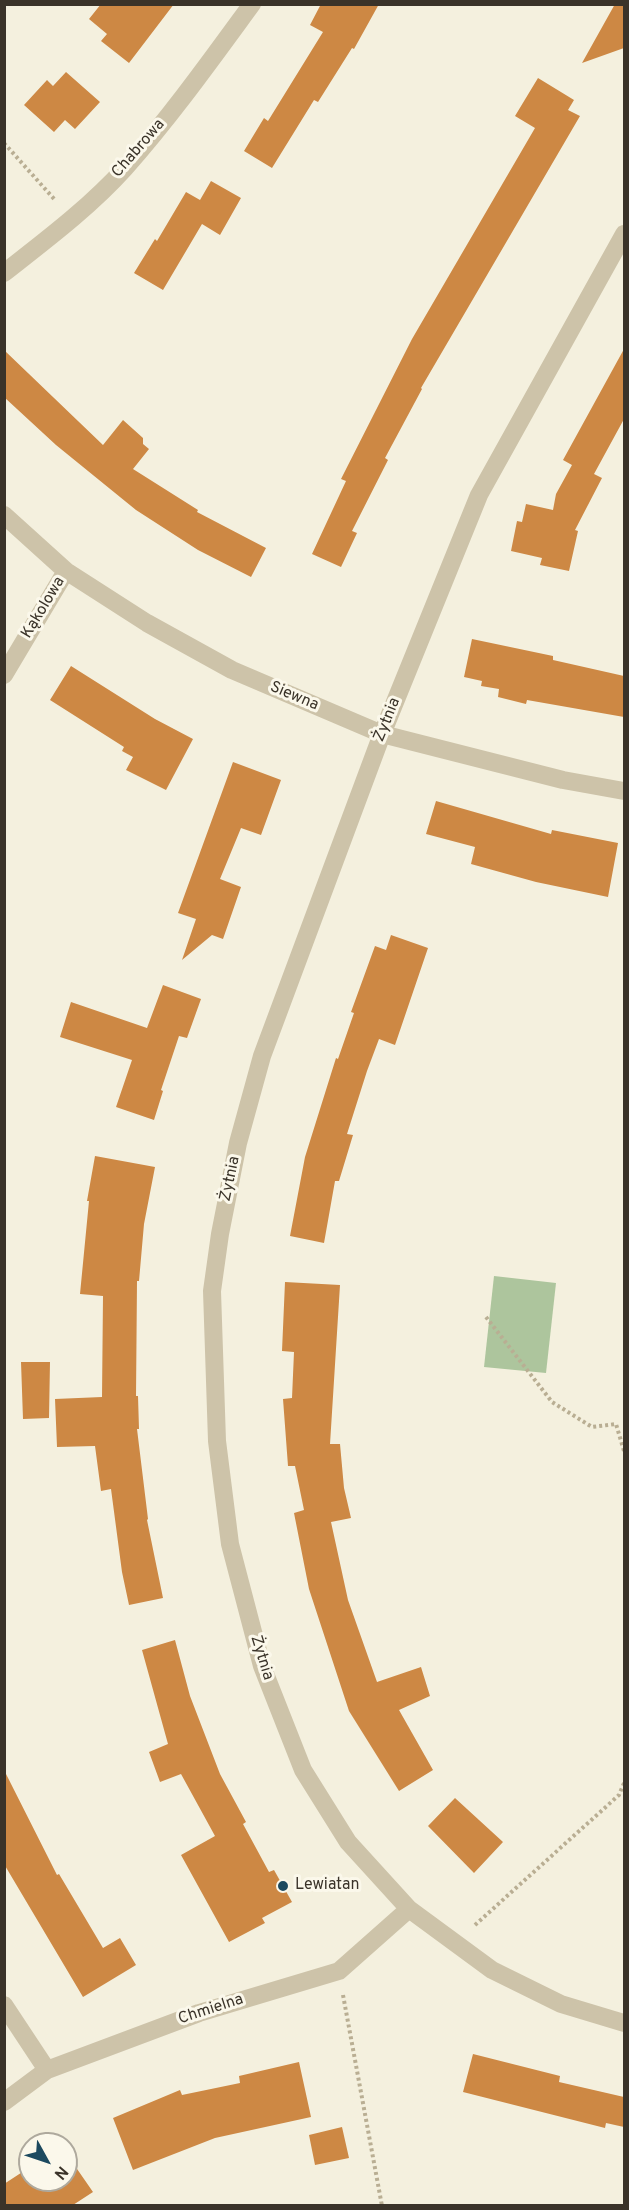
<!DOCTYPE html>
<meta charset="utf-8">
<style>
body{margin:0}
#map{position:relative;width:629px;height:2210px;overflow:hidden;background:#f4f0de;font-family:Overpass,sans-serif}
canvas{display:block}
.frame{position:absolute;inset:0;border:6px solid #3a3329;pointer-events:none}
.north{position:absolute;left:18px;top:2132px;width:60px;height:60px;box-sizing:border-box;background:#fbf8eb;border:2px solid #aea99d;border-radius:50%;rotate:130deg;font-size:16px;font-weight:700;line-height:24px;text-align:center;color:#3a3329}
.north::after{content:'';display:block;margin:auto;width:21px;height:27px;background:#1c495f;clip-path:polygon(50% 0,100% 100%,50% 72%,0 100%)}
</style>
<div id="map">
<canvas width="629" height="2210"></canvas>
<div class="frame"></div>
<div class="north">N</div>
</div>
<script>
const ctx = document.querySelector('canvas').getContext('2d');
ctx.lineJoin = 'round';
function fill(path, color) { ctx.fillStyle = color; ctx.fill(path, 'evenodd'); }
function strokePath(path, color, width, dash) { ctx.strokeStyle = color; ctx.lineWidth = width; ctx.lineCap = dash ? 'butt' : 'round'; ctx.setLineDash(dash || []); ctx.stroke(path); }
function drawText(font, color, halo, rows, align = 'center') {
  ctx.font = font + ' Overpass,sans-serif'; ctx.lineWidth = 6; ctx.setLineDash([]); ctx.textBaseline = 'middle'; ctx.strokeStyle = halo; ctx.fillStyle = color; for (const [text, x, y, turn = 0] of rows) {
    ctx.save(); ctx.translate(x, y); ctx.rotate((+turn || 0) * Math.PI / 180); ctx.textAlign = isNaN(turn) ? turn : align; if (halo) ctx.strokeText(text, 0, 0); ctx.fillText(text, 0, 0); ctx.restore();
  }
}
fill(new Path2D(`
 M494,1276L556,1283L546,1373L484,1367Z`), '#adc59d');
fill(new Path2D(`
 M101,4H174L129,63L101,41L107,34L89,19Z
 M321,4H379L354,49L352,48L318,102L314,100L272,168L244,151L264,118L268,121L323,32L310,25Z
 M615,4H624V48L582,63Z
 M66,72L100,102L75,129L65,120L54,132L24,105L47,80L53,86Z
 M538,78L574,100L568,110L580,116L421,388L422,389L385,458L388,460L352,531L357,533L341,567L312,554L346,481L341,479L412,339L535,128L515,116Z
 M211,181L241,198L220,235L202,224L163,290L134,273L155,239L157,241L186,192L200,200Z
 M624,349V419L594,474L602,478L575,530L578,531L569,571L540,565L542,558L511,551L517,521L522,522L526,504L553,510L556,494L572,465L563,460Z
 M4,350L103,445L123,420L143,438V444L149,449L133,469L198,510L197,512L266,548L251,577L198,550L136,510L56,445L4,397Z
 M472,639L553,656V660L624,676V717L527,700L526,704L498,697L499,689L481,686L482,681L464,677Z
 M71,666L155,719L193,739L166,790L126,770L133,757L122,751L124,747L50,700Z
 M233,762L281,780L261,835L241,828L220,879L241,887L223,939L212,935L182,960L196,919L178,913Z
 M436,801L551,834L552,830L618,843L608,897L536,882L471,864L475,847L426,834Z
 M391,935L428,948L395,1045L379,1039L367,1071L347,1134L353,1135L339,1181H335L324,1243L290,1236L305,1157L336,1058L338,1059L354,1013L351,1012L375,946L386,950Z
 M163,985L201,999L187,1038L179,1036L161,1090L163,1091L154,1120L116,1107L132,1060L60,1037L71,1002L147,1028Z
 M95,1156L155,1167L144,1224L139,1281H137L136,1396H138L139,1429H137L148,1519L147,1520L163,1598L129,1605L122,1572L111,1489L101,1491L95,1446L57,1447L55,1399L102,1397L103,1296L80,1294L89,1201H87Z
 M285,1282L340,1285L330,1444H340L344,1488L351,1518L331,1522L348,1600L377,1682L421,1667L430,1696L399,1710L433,1770L399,1791L349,1711L309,1589L294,1513L304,1510L295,1466H288L283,1399L292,1398L294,1352L282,1351Z
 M21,1362H50L49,1418L23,1419Z
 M175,1640L190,1696L220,1774L246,1822L243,1824L269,1872L274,1870L292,1902L262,1918L265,1923L229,1942L181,1855L215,1836L181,1774L160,1782L149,1752L168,1744L142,1650Z
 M4,1770L57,1875L59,1874L103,1948L120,1938L136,1965L83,1997L4,1864Z
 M455,1798L503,1842L474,1873L428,1826Z
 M473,2054L560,2076L559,2082L624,2097V2127L606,2123L605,2128L463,2092Z
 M299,2062L311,2117L215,2138L133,2170L113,2118L180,2090L182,2095L240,2083L239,2076Z
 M342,2127L349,2158L315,2165L309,2135Z
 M66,2153L93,2192L73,2205H4V2184L30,2167V2180H66Z`), '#cd8844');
strokePath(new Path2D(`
 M4,143L55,200
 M486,1317L552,1402L592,1427L616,1424L624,1451
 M475,1925L619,1795L624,1783
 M343,1995L382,2206`), '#b9ae93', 4, [3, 3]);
strokePath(new Path2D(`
 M624,234L479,495L382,734L262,1056L238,1143L220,1234L212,1291L217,1441L230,1544L262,1666L303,1770L348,1842L409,1909L492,1970L561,2004L624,2023
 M4,273C46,240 90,207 125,168C171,116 211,60 252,4
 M4,515L66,571L147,623L232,670L382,734L563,780L624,791
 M4,675L66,571
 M4,2005L47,2070
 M4,2102L47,2070L199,2013L339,1971L409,1909`), '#cdc3a9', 18);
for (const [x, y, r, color] of [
 [283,1886,6,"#1c495f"]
]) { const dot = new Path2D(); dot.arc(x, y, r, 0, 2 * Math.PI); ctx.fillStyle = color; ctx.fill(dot); strokePath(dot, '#fbf8eb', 2); }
drawText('16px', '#3a3329', '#fbf8eb', [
 ["Chabrowa",139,149,-49],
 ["Kąkolowa",44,608,-59],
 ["Siewna",294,697,23],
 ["Żytnia",388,720,-68],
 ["Żytnia",231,1179,-78],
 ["Żytnia",261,1658,73],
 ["Chmielna",211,2010,-18]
]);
drawText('16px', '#3a3329', '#fbf8eb', [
 ["Lewiatan",295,1886]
], 'left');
</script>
